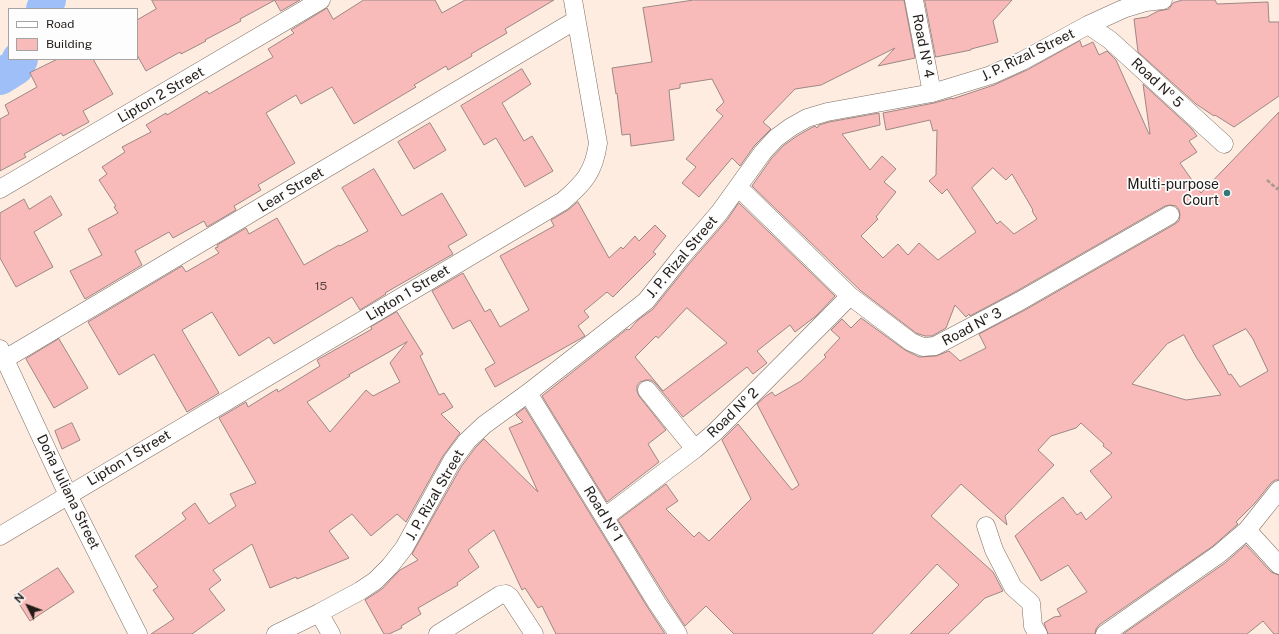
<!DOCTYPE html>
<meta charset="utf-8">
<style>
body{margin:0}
#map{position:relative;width:1279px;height:634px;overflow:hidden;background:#feece0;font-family:"Public Sans",sans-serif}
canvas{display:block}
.legend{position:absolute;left:8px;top:8px;width:130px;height:52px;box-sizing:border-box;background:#fdfdfd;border:1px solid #a5a3a1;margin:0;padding:5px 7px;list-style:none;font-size:12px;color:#221c18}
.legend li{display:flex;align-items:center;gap:8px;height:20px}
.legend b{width:20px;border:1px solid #a5a3a1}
.north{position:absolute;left:8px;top:586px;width:40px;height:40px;-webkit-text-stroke:3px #fdfdfd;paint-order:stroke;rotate:312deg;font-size:11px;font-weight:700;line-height:16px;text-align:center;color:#221c18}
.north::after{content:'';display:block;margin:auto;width:14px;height:18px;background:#221c18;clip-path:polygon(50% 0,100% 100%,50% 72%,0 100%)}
</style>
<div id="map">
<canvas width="1279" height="634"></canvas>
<ul class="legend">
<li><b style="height:5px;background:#fff"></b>Road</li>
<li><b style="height:11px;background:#f9bbb9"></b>Building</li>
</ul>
<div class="north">N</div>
</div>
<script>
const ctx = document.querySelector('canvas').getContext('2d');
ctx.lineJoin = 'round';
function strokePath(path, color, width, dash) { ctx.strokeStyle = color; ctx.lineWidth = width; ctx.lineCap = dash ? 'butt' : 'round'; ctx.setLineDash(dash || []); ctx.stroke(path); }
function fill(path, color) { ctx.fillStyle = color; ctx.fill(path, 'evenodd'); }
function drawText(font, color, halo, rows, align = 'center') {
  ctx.font = font + ' "Public Sans",sans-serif'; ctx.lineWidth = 3.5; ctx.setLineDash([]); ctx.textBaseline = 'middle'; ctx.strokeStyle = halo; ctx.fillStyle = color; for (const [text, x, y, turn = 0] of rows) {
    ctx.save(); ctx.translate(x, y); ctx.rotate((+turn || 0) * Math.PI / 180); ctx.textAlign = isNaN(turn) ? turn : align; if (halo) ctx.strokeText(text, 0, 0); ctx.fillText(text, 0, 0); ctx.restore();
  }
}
strokePath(new Path2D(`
 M44,9L48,0
 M0,77L16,67L20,59`), '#9fbff9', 36);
const building = new Path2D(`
 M152,0H275L240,19L241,21L205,40L206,41L181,54L180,52L146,71L137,55V20L156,9Z
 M275,0H300L281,11Z
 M364,0H435L442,13L465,0H554L505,29L507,33L471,54L472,56L448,70L446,66L414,85L416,87L354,124L332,87L301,104L296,95L266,113L295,163L258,185L261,190L234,206L236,210L207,227L204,221L173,238L169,232L135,251L142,265L85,299L70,271L102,255L88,229L118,213L114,207L116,206L99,180L107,174L102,167L125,152L122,147L151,132L146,125L166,113L167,115L207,91L209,94L273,57L268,49L294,33L291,30L327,8L333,19Z
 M694,0H904L915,58L878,66L895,48L821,85L795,89L763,122L771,129L755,145L740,166L732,158L699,197L682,183L696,167L686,159L723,116L716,110L724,102L712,79L680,84V88L669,90L674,140L631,146L630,134L622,135L617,93L616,94L612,68L652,62L643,8Z
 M925,0H1012L993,21L998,42L971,49V50L936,57Z
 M1183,0H1215L1217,4L1268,2L1269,22H1279V96L1234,127L1215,115L1214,116L1196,104L1138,52L1134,19L1147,17L1158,11L1169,9L1173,3Z
 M1080,41L1082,47L1093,42L1099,55L1107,51L1116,60L1149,134H1150L1143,84L1192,129L1197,136L1189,141L1197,152L1180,163L1201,193L1279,112V480H1275L1271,483L1255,503L1236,522L1238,524L1213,546L1099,625L1096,629L1095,634H1048L1044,623L1054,617L1061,616L1057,609L1087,592L1068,565L1041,581L1015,536L1037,517L1063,497L1077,515L1081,512L1086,520L1112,497L1090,471L1112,453L1103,446L1104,444L1081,423L1076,428L1051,436L1038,450L1054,465L1005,516L1007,525L961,484L931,516L993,572L1003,591L985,598L948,634H910L959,585L937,564L872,634H734L706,606L685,626L666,597L618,520L666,484L678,501L666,509L694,537L699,532L709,541L751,499L722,440L738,424L792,490L799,485L757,404L766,396L772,392L775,396L801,381L826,357L824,355L840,338L831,330L842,319L851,328L861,318L905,350L919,357L936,356L949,351L960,361L986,348L979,334L1025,310L1175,224L1179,221L1180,215L1179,210L1176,206L1170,205L1165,206L1015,292L970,316L969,314L966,317L955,305L946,328L932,336H925L916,333L861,291L752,186L771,159L783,146L797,136L811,128L815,126L817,128L819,125L829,122L879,113L880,125L842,134L870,170L882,156L896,169L884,182L896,192L876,217L878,219L861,236L883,258L898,244L908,255L919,243L938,260L976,232L947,189L942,194L929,181L936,175L937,130L933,131L930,120L886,130L883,113L934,103L952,98V99L994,85L1027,70ZM993,168L1006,180L1012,174L1033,210L1032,211L1037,219L1014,234L1000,221L997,224L972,188ZM1246,329L1253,339L1268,371L1240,387L1231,374L1229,375L1213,346ZM1184,335L1196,357L1221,395L1186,400L1132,384L1167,344Z
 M58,59H93L113,94L83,111L89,122L63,136L61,133L24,154L26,157L0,171V119L9,114L5,105L37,87L30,73Z
 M522,69L531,84L502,103L524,141L532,136L553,171L525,187L496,138L484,145L461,106Z
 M430,123L446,150L414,169L398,142Z
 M374,169L402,216L442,193L467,235L448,246L453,254L385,293L386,294L360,310L352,297L274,344L269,337L239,356L212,312L182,330L219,393L187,412L154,354L119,375L88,322L182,266L186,272L219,253L215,248L218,247L217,245L246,228L249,234L277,218L304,265L339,245L340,246L368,231L342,188Z
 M51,196L62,215L34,232L53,267L16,287L0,258V213L24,199L29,209Z
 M578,202L609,258L621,247L623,249L635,236L639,241L655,225L666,236L653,252L656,254L613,297L607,292L584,311L589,317L578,326L585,336L578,340L495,387L485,369L495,363L470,320L453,329L432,291L463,273L485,312L490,309L500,327L529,310L500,256L554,226L551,220L568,210Z
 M739,203L835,296L816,316L795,332L790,325L757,351L767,363L753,374L747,367L683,417L655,383L651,380H646L640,382L637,386V391L639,396L666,430L648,444L659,462L607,502L542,396L627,329L629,330L638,320L653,309L689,264L727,220ZM687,308L727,343L663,391L635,357L656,336L658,338Z
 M397,312L423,354L420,356L439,395L444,393L453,407L441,414L460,433L443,456L406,522L397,514L371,536L352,514L329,531L349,558L297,579L296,577L270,588L252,544L213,570L221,580L209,589L225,610L192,634H151L174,619L153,590L158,587L135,556L186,519L182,513L195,503L209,524L236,506L230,494L256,483L219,418L246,402L248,407L277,389L278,392L320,366L317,360L372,329L371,327ZM407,342L390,363L400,382L373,396L366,390L330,432L307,402L350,376L349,375Z
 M59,339L88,388L54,408L26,359Z
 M525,408L648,608L665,634H556L542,606L538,608L525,588L522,590L494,530L468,550L479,567L457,583L458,585L418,608L421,614L401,626L402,628L389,634H384L365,600L382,589L400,570L418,560L412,554L461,467L475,448L484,439L538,492L509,428L523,422L516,415Z
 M72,423L80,440L62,449L55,431Z
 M1246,545L1271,572L1279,575V634H1274L1263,621L1247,634H1123L1225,563Z
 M58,568L74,592L30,621L14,596Z`);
fill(building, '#f9bbb9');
strokePath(building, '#9c8786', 1);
const street = new Path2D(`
 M914,0L932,93
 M1088,25L1110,40L1224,144
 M738,187L850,296L911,342L923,347L935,346L1020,301L1170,215
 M0,189L321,0
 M0,349L68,495L138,634
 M5,359L576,20
 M647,390L695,449
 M528,393L657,603L678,634
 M605,517L695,449L715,432L850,296
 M986,526L994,550L1013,587L1031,603L1033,626L1038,634
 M1247,530L1279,565
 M0,536L563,201C584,183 594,172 598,143L573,0
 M319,613L331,634
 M276,634L319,613L360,591L375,581L390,566L404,548L452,461L467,441L484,425L528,393L646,301L681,257L719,213L763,152L776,138L791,127L807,118L827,112L932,93L991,75L1022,61L1088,25L1123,9L1146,2L1163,0
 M438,634L500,595L506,594L510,597L534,634
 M1105,634L1219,554L1247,530L1279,490`);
strokePath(street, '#7d6e63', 19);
strokePath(new Path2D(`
 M1267,180L1277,189L1279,187`), '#a5988f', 2.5, [4, 2]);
strokePath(street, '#fff', 18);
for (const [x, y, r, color] of [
 [1227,193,4,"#307977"]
]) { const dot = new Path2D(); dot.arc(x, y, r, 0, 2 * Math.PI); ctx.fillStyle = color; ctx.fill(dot); strokePath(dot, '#fdfdfd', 1.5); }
drawText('12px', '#584440', null, [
 ["15",321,286]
]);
drawText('14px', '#221c18', '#fdfdfd', [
 ["Road № 4",923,46,79],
 ["J. P. Rizal Street",1028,55,-26],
 ["Road № 5",1157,83,43],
 ["Lipton 2 Street",161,95,-30],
 ["Lear Street",291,190,-31],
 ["J. P. Rizal Street",682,257,-50],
 ["Lipton 1 Street",408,293,-31],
 ["Road № 3",972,327,-28],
 ["Road № 2",733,413,-44],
 ["Lipton 1 Street",129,458,-31],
 ["Doña Juliana Street",68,492,64],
 ["J. P. Rizal Street",435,495,-60],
 ["Road № 1",603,514,59]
]);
drawText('14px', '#221c18', '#fdfdfd', [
 ["Multi-purpose",1219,185],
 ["Court",1219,201]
], 'right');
</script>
